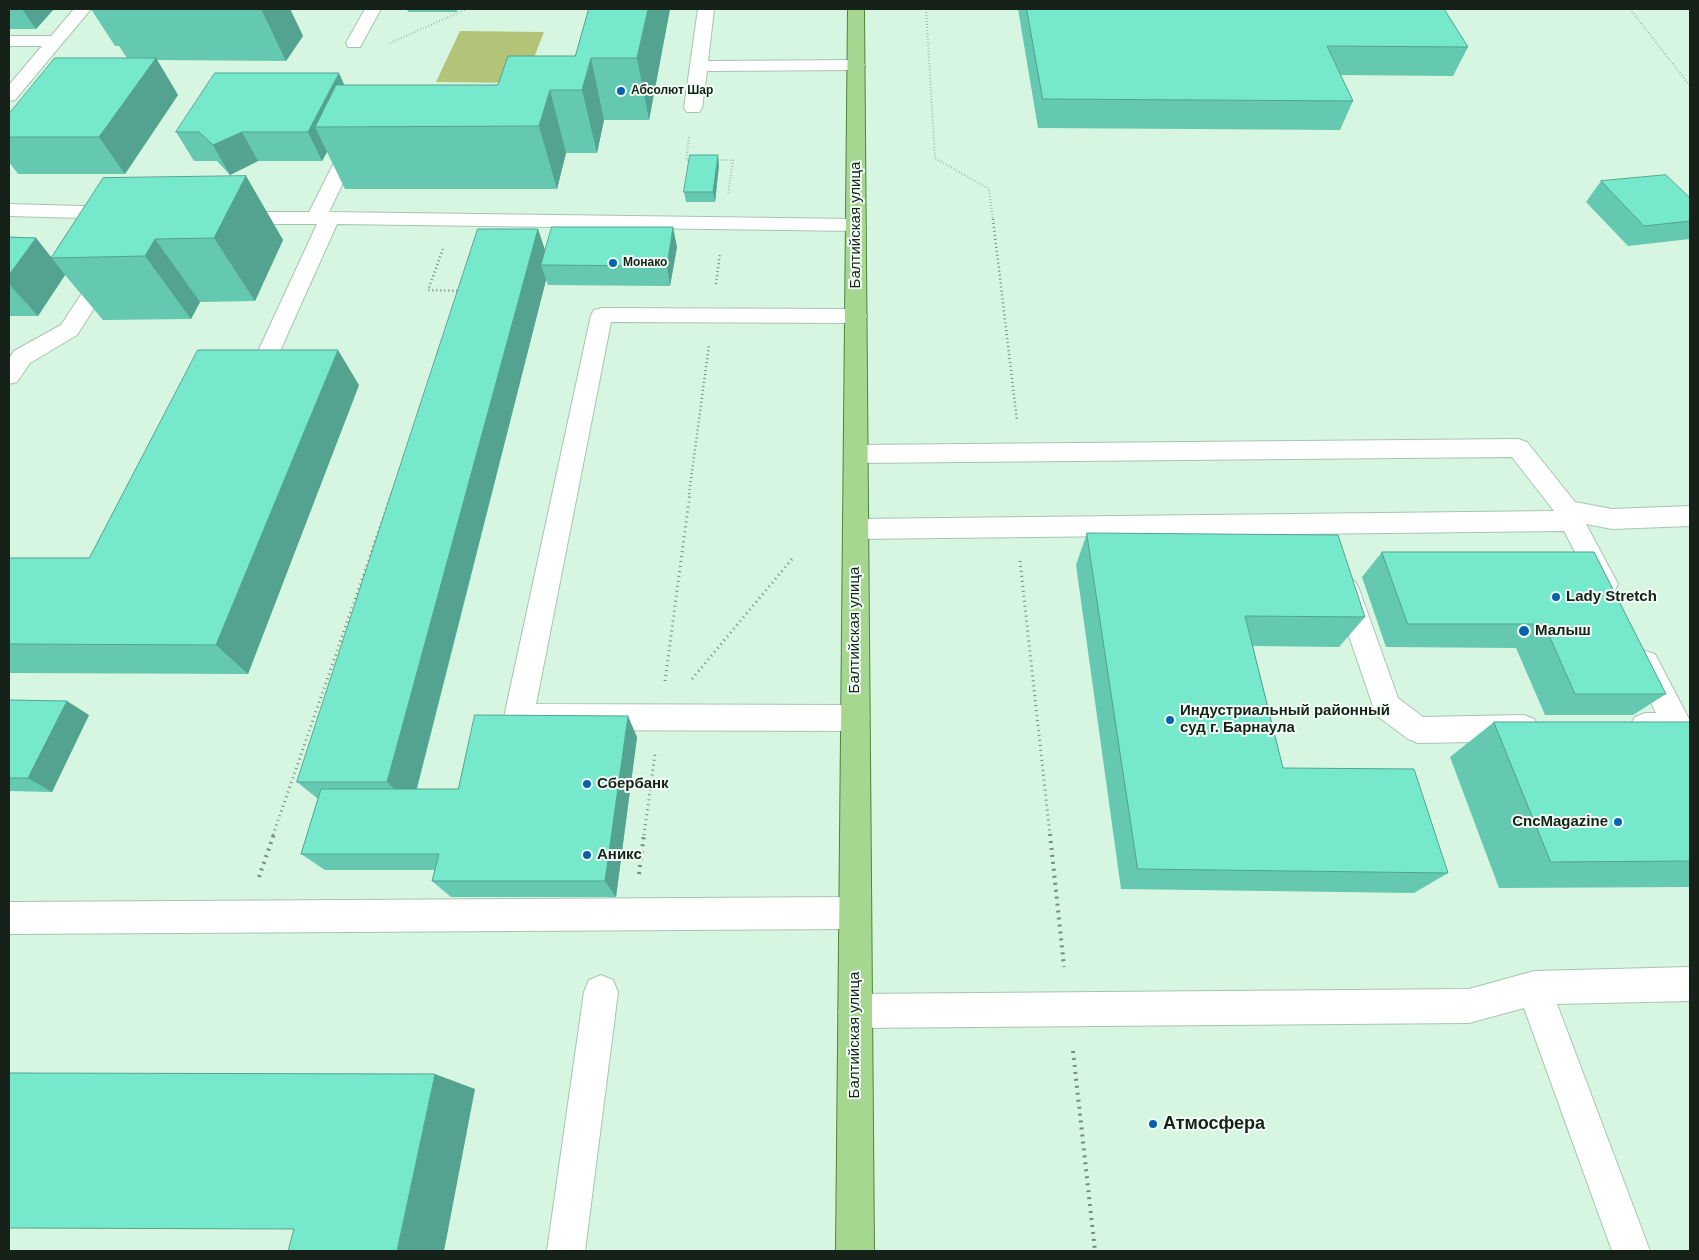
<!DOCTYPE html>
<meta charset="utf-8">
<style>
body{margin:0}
#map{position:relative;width:1699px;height:1260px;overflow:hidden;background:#d7f6e1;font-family:Helvetica,sans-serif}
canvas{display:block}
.frame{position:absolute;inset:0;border:10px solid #152119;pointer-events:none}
</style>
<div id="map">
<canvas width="1699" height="1260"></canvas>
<div class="frame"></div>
</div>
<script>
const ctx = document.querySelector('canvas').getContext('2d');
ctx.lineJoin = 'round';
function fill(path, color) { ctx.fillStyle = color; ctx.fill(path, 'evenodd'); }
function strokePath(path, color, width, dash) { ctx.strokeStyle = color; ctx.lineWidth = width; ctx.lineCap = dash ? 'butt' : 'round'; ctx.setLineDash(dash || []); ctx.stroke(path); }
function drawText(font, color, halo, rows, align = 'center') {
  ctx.font = font + ' Helvetica,sans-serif'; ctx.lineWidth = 4; ctx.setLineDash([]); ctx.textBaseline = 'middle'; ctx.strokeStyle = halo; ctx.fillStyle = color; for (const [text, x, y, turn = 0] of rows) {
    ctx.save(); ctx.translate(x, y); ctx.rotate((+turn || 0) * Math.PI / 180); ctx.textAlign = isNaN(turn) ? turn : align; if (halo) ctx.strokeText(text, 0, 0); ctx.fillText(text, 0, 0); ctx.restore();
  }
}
fill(new Path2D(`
 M460,31L544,32L524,83L436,82Z`), '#b3c377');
const minor = new Path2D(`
 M74,9H91L15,100L9,101V85L42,46H9V36H51Z
 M365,9H381L360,47H348L346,43Z
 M698,9H714L708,61L856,60L862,61L865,65L862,69L856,70L707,71L702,108L699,112H687L684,108Z
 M354,135L361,137L363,141L329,212L856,219L863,221L866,225L863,229L856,231L337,224L276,360L273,366L265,368L257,366L254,360L317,224H232L225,222L222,218L225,214L232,212H309L345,141L347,137Z
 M9,204L118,207L125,209L128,213L125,217L118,219L9,216Z
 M107,264L114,266L118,271L77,335L30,363L17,382L9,384V359L14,351L61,325L100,266Z
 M602,308L856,309L864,311L867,316L864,321L856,323L611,322L536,704L855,705L865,709L870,718L865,727L855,731L519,730L509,726L504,717L591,315L594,310Z
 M1518,439L1527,442L1575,502L1612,509L1690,506V526L1612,529L1586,524L1618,584L1614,592L1605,595L1596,592L1564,531L856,539L847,536L843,529L847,522L856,519L1554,511L1512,457L856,463L847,460L844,454L847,448L856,445Z
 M1346,578L1355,581L1359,589L1398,698L1423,717L1524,715L1534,719L1539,728L1534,737L1524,741L1418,743L1408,739L1376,715L1333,589L1337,581Z
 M1645,651L1655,654L1688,717L1690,721L1688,735C1672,741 1651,741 1635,735L1630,726L1635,717L1645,713H1656L1631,663L1635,654Z
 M855,897L867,901L871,913L867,925L855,929L9,934V902Z
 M1690,967V1001L1557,1004L1650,1251H1612L1524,1008L1469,1023L855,1028L843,1023L838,1011L843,999L855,994L1469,989L1534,971Z
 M601,975L613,980L618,992L585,1251H547L584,992L589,980Z`);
const major = new Path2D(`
 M848,9H864L874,1251H836Z`);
strokePath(minor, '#a7c4b1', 2);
strokePath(major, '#4d8638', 2);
strokePath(new Path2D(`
 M926,9L935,158L989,189L993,220
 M1630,9L1690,86
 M390,43L467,9
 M689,137L686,160H691
 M715,160H733L728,193`), '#778c7e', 2, [0.5, 2.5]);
strokePath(new Path2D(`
 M993,219L1017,421
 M443,249L428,290L461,291
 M716,284L720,253
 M392,494L396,481
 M689,494L709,345`), '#778c7e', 2.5, [1, 3]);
strokePath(new Path2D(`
 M1020,561L1050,835
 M692,679L792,559
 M665,681L690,493
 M273,835L392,493
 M644,835L655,754`), '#778c7e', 3, [1, 4]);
strokePath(new Path2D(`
 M1050,834L1064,967
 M639,874L644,834
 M259,877L274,834
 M1073,1051L1095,1251`), '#778c7e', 4, [2, 5]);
fill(minor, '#fff');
fill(major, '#a6d791');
fill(new Path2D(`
 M9,9H54L36,29H9Z
 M91,9H290L303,36L286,61L157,60L178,95L125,174H18L9,162V114L127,58L119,46H115Z
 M407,9H458L457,12H408Z
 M589,9H670L649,120H604L597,153H566L557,189H345L327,152L322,161H258L230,175L217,161H194L176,132L344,85H498L575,56Z
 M1018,9H1444L1468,47L1453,76L1341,75L1353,101L1340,130L1038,128Z
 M719,165L715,202H686L684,192Z
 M246,176L283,240L255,301L200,302L191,319L103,320L65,275L38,316H9V237L36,238L51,257Z
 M1601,181L1690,198V239L1628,246L1586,202Z
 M538,229L545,251L677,247L670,286L548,285L546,280L417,789H458L637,737L616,897H451L432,881L435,870H325L301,854L318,799L297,782Z
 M359,385L248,674L9,673V558H89Z
 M1087,533L1365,617L1339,647L1253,646L1283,768L1448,873L1414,893L1121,889L1076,565Z
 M1382,552H1594L1666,694L1633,715H1545L1516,648L1386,647L1362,577Z
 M9,700L89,715L52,792L9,791Z
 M1494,722H1690V887L1499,888L1450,757Z`), '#65c8b0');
fill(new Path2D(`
 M22,9H54L36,29Z
 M261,9H290L303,36L286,61Z
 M648,9H670L649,120L637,58Z
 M156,58L178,95L125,174L99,137Z
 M591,58L604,120L597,153L582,90Z
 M339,73L352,102L315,127L327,152L322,161L308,132Z
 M550,90L566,153L557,189L539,126Z
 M242,132L258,161L230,175L213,145Z
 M718,155L719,165L715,202L713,192Z
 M246,176L283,240L255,301L214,238Z
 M673,227L677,247L670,286L667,266Z
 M538,229L550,265H541L546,280L412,806L387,782Z
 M36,238L65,275L38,316L9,284V275Z
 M155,239L200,302L191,319L145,256Z
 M338,350L359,385L248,674L216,645Z
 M67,701L89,715L52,792L28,778Z
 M628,716L637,737L616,897L605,881Z
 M435,1074L475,1089L444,1251H397Z`), '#53a390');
const building = new Path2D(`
 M589,9H648L637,58H591L582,90H550L539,126L315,127L336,85H498L508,56H575Z
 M1027,9H1444L1468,47L1327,46L1353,101L1043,99Z
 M55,58H156L99,137H9V114Z
 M215,73H339L308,132H242L213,145L199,132H176Z
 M690,155H718L713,192H684Z
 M1666,175L1690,198V221L1644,226L1601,181Z
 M246,176L214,238L155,239L145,256L51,258L103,178Z
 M552,227H673L667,266L541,265Z
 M478,229H538L387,782H297Z
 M9,237L36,238L9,275Z
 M198,350H338L216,645L9,644V558H89Z
 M1087,533L1338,535L1365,617L1245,616L1283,768L1414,769L1448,873L1138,869Z
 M1382,552H1594L1666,694H1575L1544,624H1408Z
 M9,700L67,701L28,778H9Z
 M475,715L628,716L605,881H432L439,854H301L321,789H458Z
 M1494,722H1690V861L1551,862Z
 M9,1073L435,1074L397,1251H288L294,1229L9,1228Z`);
fill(building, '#76e9cd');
strokePath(building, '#53a390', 1);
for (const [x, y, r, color] of [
 [621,91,5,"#0661ae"],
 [613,263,5,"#0661ae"],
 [1556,597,5,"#0661ae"],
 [1524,631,6,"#0661ae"],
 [1170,720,5,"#0661ae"],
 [587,784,5,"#0661ae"],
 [1618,822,5,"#0661ae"],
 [587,855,5,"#0661ae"],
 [1153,1124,5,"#0661ae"]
]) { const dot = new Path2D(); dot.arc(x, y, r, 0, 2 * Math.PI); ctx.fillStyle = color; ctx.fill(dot); strokePath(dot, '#f1fef5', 2); }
drawText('bold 12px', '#152119', '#f1fef5', [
 ["Абсолют Шар",631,91],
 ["Монако",623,263]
], 'left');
drawText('15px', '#152119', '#f1fef5', [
 ["Балтийская улица",856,225,-90],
 ["Балтийская улица",855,630,-90],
 ["Балтийская улица",855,1035,-90]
]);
drawText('bold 15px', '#152119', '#f1fef5', [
 ["Lady Stretch",1566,597],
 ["Малыш",1535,631],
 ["Индустриальный районный",1180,711],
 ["суд г. Барнаула",1180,728],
 ["Сбербанк",597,784],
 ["CncMagazine",1608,822,"right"],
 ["Аникс",597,855]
], 'left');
drawText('bold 18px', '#152119', '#f1fef5', [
 ["Атмосфера",1163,1124]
], 'left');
</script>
